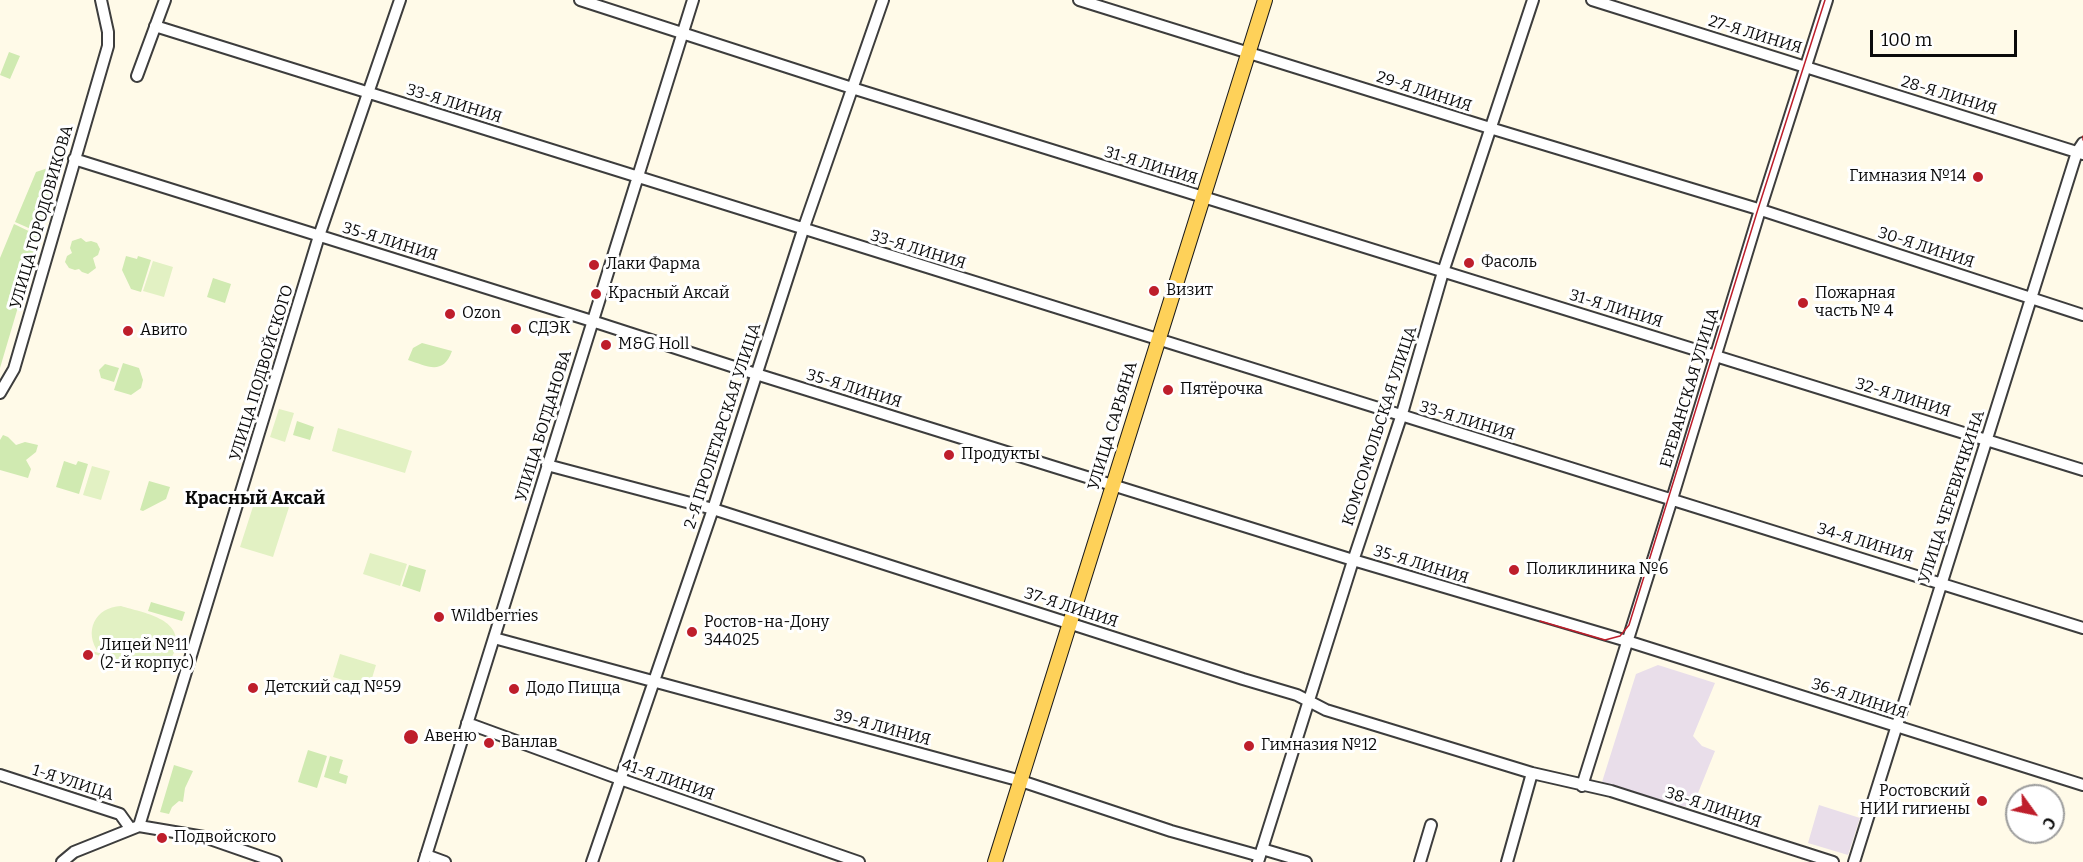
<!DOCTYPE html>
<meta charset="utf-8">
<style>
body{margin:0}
#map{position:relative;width:2083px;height:862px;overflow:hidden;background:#fffae8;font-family:Bitter,serif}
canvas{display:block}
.north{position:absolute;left:2005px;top:784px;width:60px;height:60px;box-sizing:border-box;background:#fff;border:2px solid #9d9d9d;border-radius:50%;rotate:123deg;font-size:16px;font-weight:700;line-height:24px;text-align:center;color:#0a0a0a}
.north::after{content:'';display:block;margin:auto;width:21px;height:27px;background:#be1e2b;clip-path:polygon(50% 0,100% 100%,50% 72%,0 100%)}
.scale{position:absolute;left:1870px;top:30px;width:147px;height:27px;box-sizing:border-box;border:3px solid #0a0a0a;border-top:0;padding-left:8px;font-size:18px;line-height:21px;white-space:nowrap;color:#0a0a0a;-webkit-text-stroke:4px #fff;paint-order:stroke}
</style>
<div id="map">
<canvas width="2083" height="862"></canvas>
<div class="north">С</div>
<div class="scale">100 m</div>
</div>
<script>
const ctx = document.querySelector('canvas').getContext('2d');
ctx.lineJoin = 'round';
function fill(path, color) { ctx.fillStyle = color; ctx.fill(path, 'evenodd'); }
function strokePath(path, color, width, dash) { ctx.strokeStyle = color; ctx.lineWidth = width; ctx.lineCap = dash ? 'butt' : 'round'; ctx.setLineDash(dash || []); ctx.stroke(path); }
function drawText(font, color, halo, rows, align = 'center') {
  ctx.font = font + ' Bitter,serif'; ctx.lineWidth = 6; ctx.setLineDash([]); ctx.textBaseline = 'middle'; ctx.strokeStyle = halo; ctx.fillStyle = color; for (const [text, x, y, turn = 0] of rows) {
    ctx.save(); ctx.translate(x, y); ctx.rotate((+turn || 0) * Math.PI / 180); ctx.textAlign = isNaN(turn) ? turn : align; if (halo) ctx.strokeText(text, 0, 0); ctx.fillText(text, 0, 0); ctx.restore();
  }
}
fill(new Path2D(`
 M1658,665L1715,683L1693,736L1702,746L1715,751L1692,808L1667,803L1602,782L1636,674Z
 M1819,805L1860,818L1848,855L1808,843Z`), '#e9deea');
fill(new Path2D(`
 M9,52L20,56L10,79L0,75Z
 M60,164L40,233L15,222L36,172Z
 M14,224L39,236L0,368V258Z
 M81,238L86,242L91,241L97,243L100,249L98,255L93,258L96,268L88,274L82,272L79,269L75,270L69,268L65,262L67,256L72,253L70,248L72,241Z
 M126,256L137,259L138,256L151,260L141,292L131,289L122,270Z
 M213,278L231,284L225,303L207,297Z
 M422,343L452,351C443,376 427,366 408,360L413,348Z
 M123,363L139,368L143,380L141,388L131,395L114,390Z
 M105,364L119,368L114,382L101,378L99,370Z
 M297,421L314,427L310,440L293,435Z
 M3,435L8,437L16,445L25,442L38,445L36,452L26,460L31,469L28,478L0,470V440Z
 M64,461L76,465L78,461L88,464L79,494L56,487Z
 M149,481L170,487L166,499L143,511L140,510Z
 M409,565L426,570L420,592L402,586Z
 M151,602L185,612L182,621L148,611Z
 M308,750L327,756L317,788L298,782Z
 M330,756L343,760L339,773L348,776L346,784L324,777Z
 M174,765L193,771L185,788L183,802L179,801L172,807L169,814L160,812Z`), '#d0eab1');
fill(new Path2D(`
 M153,261L173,267L164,297L143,291Z
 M279,409L294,413L285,442L270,437Z
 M338,428L412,451L405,473L332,451Z
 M92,466L110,471L101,500L83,495Z
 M258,491L291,501L273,557L240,547Z
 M370,553L407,564L400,586L363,574Z
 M121,606C143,613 184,618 175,650C172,660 164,666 155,669L160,671L159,673L87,652L88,650L99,653C83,632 95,607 121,606Z
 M340,654L376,665L369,688L333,677Z`), '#e2f1c3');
const minor = new Path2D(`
 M580,0L852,88L2083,470
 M1079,0L1490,128L1758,209L2083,315
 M1592,0L2083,154
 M155,26L2083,628
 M137,76L165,0
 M74,159L592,321L756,374L1353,560L1627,641L2083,785
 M0,393L14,369L108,46V32L101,0
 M547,465L713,509L1243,679L1297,695L1326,710L1532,773L1611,791L1833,862
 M494,638L1021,781L1171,831L1260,856
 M467,723L620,779L859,862
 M0,775L120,814L130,828
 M1582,786L1672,499L1760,210L1827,0
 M139,826L319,236L400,0
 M1262,849L1306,862
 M426,855L445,862
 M62,862L74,852L139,826L204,837L276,862
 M424,862L693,0
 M592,862L713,509L803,230L883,0
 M1258,862L1351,567L1401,417L1443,272L1533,0
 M1420,862L1431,825
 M1507,862L1532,773
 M1854,862L2077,152L2083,143`);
const major = new Path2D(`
 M995,862L1265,0`);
strokePath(minor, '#3d3d3d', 14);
strokePath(major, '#1b1b1b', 16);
strokePath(minor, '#fff', 10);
strokePath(major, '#fed159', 14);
strokePath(new Path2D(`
 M2083,136V140
 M1540,621L1605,640L1620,636L1629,625L1758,209L1825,0`), '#be1e2b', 1.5);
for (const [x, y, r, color] of [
 [1978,177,6,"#be1e2b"],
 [1469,263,6,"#be1e2b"],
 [594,265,6,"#be1e2b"],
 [1154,291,6,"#be1e2b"],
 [596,294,6,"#be1e2b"],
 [1803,303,6,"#be1e2b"],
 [450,314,6,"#be1e2b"],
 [516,329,6,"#be1e2b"],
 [128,331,6,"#be1e2b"],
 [606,345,6,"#be1e2b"],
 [1168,390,6,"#be1e2b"],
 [949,455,6,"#be1e2b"],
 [1514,570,6,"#be1e2b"],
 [439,617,6,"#be1e2b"],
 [692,632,6,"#be1e2b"],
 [88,655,6,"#be1e2b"],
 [253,688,6,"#be1e2b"],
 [514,689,6,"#be1e2b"],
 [411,737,8,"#be1e2b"],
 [489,743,6,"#be1e2b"],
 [1249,746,6,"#be1e2b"],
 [1982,801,6,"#be1e2b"],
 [162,838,6,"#be1e2b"]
]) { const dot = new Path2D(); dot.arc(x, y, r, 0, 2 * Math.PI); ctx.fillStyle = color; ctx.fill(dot); strokePath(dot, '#fff', 2); }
drawText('16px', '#0a0a0a', '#fff', [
 ["27-Я ЛИНИЯ",1755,35,17],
 ["29-Я ЛИНИЯ",1424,92,18],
 ["28-Я ЛИНИЯ",1949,96,17],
 ["33-Я ЛИНИЯ",454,104,17],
 ["31-Я ЛИНИЯ",1151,166,17],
 ["УЛИЦА ГОРОДОВИКОВА",42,217,-74],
 ["35-Я ЛИНИЯ",390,242,17],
 ["30-Я ЛИНИЯ",1926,248,18],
 ["33-Я ЛИНИЯ",918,250,17],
 ["31-Я ЛИНИЯ",1616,309,17],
 ["УЛИЦА ПОДВОЙСКОГО",262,373,-73],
 ["ЕРЕВАНСКАЯ УЛИЦА",1690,388,-73],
 ["35-Я ЛИНИЯ",854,389,17],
 ["32-Я ЛИНИЯ",1903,398,17],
 ["33-Я ЛИНИЯ",1467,421,17],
 ["УЛИЦА БОГДАНОВА",544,426,-73],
 ["2-Я ПРОЛЕТАРСКАЯ УЛИЦА",723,426,-72],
 ["УЛИЦА САРЬЯНА",1113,426,-73],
 ["КОМСОМОЛЬСКАЯ УЛИЦА",1380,426,-72],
 ["УЛИЦА ЧЕРЕВИЧКИНА",1952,497,-72],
 ["34-Я ЛИНИЯ",1865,543,17],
 ["35-Я ЛИНИЯ",1421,565,17],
 ["37-Я ЛИНИЯ",1071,608,18],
 ["36-Я ЛИНИЯ",1859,699,18],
 ["39-Я ЛИНИЯ",882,728,15],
 ["41-Я ЛИНИЯ",668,780,19],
 ["1-Я УЛИЦА",73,783,18],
 ["38-Я ЛИНИЯ",1713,808,18]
]);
drawText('16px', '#0a0a0a', '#fff', [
 ["Гимназия №14",1966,177,"right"],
 ["Фасоль",1481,263],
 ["Лаки Фарма",606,265],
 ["Визит",1166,291],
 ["Красный Аксай",608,294],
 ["Пожарная",1815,294],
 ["часть № 4",1815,312],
 ["Ozon",462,314],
 ["СДЭК",528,329],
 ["Авито",140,331],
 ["M&G Holl",618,345],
 ["Пятёрочка",1180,390],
 ["Продукты",961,455],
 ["Поликлиника №6",1526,570],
 ["Wildberries",451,617],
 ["Ростов-на-Дону",704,623],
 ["344025",704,641],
 ["Лицей №11",100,646],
 ["(2-й корпус)",100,664],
 ["Детский сад №59",265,688],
 ["Додо Пицца",526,689],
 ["Авеню",424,737],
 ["Ванлав",501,743],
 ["Гимназия №12",1261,746],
 ["Ростовский",1970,792,"right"],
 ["НИИ гигиены",1970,810,"right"],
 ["Подвойского",174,838]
], 'left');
drawText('bold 18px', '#0a0a0a', '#fff', [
 ["Красный Аксай",255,499]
]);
</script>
